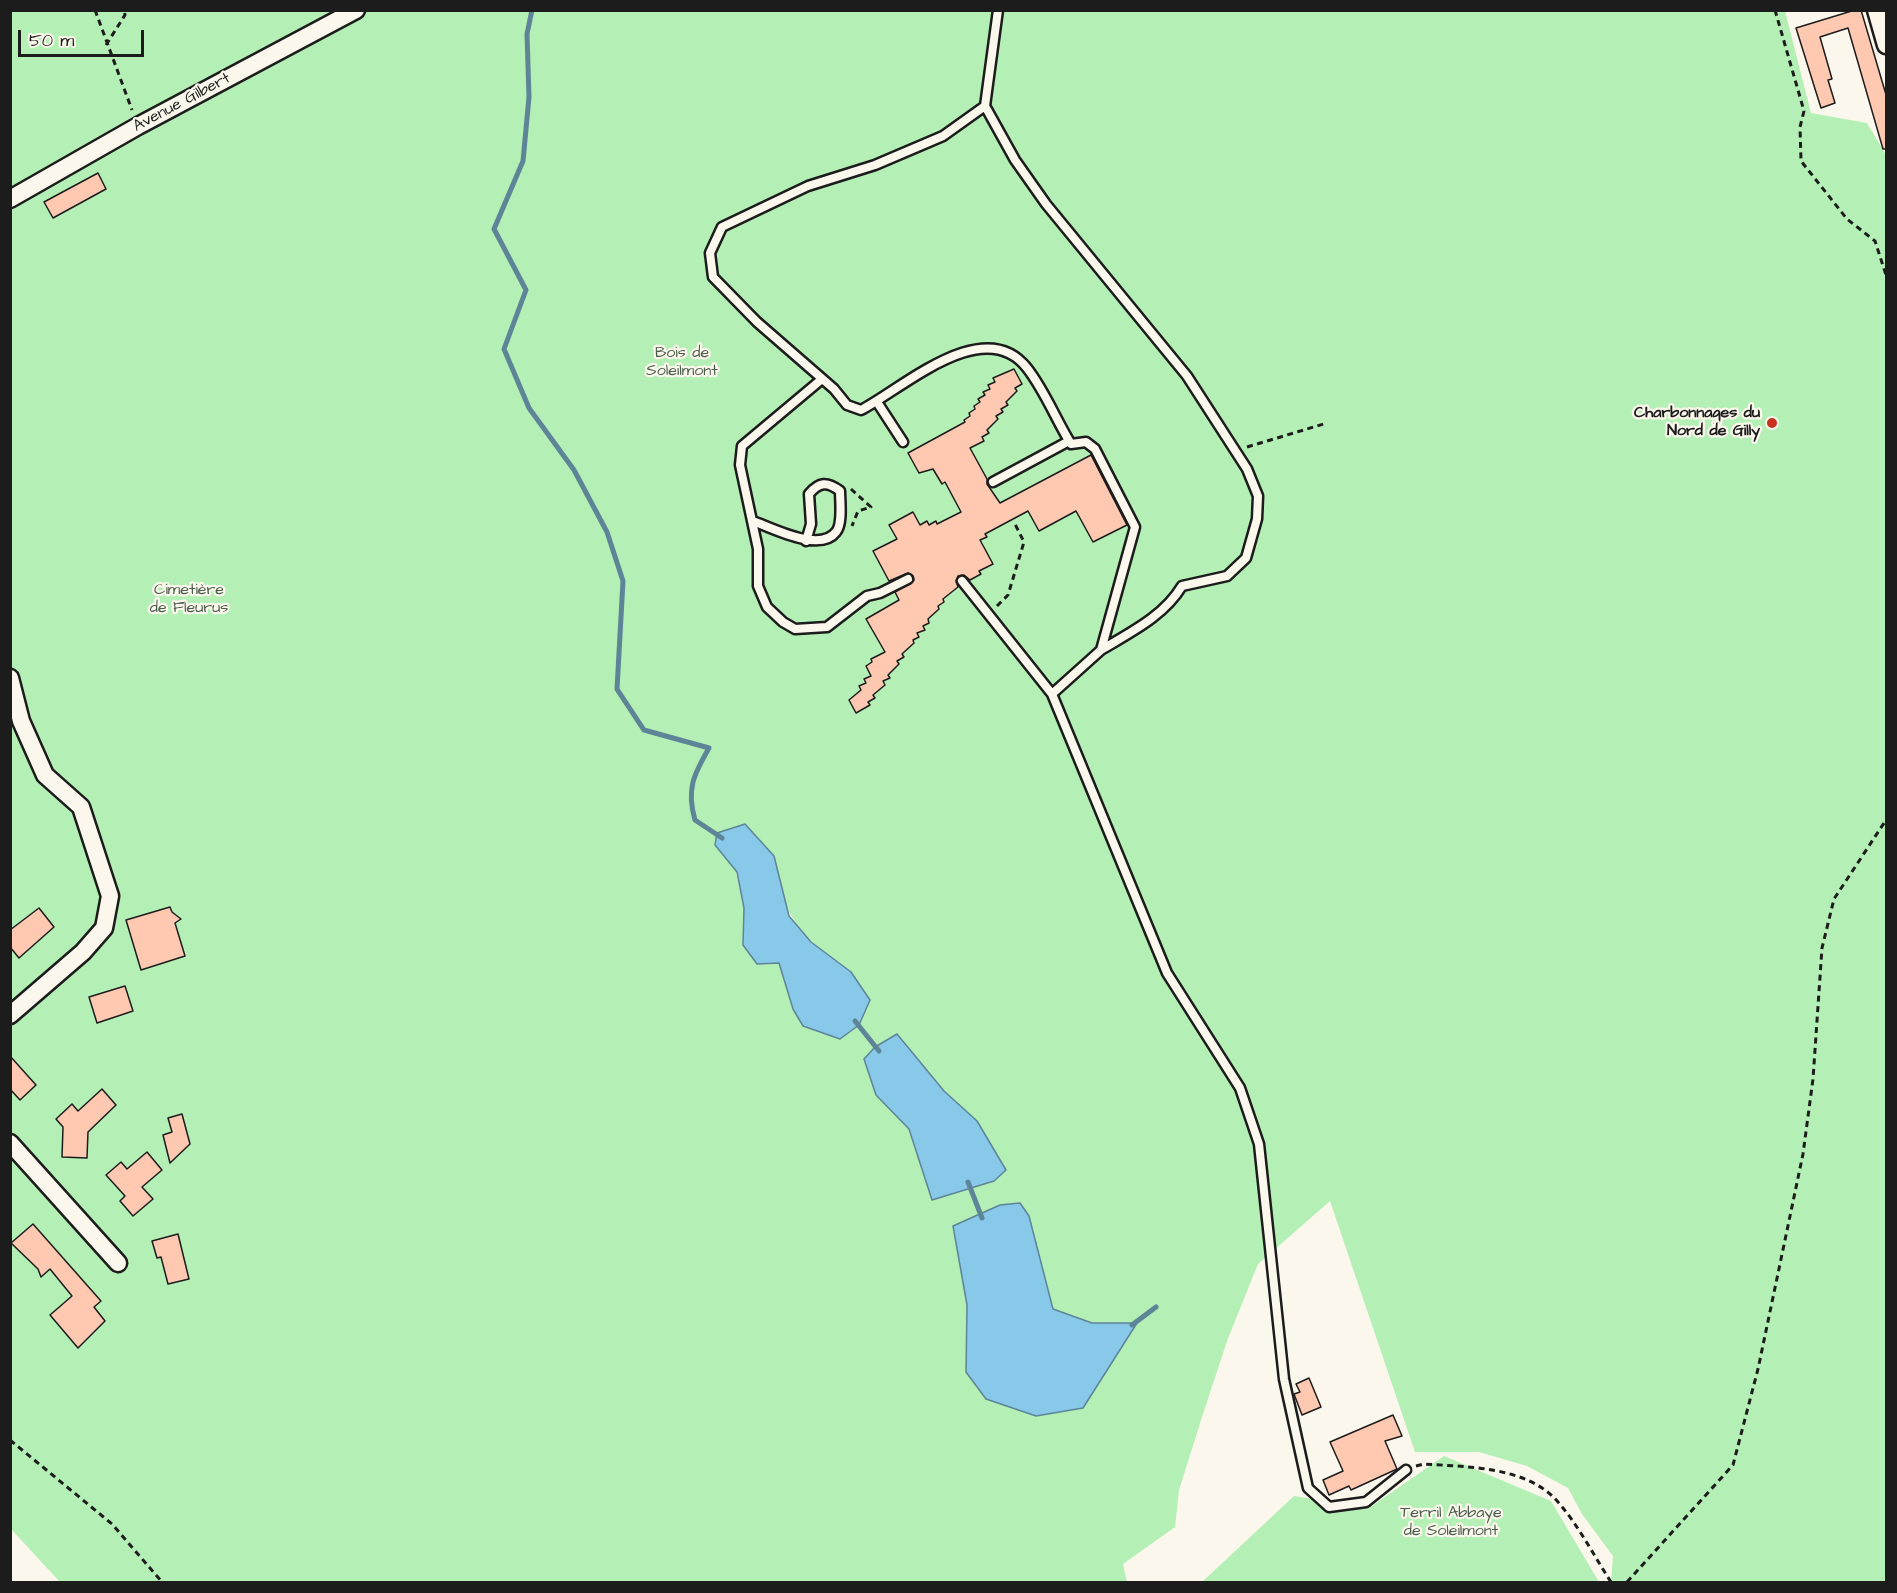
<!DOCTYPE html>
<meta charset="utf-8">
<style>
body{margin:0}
#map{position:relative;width:1897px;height:1593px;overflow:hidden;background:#fbf7ec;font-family:"Architects Daughter",sans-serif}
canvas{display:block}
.frame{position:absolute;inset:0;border:12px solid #1c1c1c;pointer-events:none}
.scale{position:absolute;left:18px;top:30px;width:126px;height:27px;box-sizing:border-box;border:3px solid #1c1c1c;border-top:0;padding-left:8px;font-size:18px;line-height:21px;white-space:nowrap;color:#1c1c1c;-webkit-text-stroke:4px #fbf7ec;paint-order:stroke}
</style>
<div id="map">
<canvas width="1897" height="1593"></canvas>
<div class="frame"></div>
<div class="scale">50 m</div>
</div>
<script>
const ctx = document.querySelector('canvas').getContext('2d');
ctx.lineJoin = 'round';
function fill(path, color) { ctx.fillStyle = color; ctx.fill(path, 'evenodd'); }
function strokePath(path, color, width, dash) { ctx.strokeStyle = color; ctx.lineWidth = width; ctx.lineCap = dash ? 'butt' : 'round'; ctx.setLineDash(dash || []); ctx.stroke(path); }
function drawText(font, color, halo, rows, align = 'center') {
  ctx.font = font + ' "Architects Daughter",sans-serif'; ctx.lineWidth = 4.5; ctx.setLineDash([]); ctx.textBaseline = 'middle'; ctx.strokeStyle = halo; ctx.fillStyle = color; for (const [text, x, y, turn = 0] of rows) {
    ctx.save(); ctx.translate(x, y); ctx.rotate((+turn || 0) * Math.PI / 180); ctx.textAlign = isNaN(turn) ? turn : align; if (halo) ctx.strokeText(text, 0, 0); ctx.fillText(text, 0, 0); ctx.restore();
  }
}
fill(new Path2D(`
 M11,11H1785L1811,113L1867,123L1886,155V1582H1611L1613,1556L1582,1514L1568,1488L1527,1466L1479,1452H1415L1330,1201L1258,1264L1227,1341L1202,1417L1179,1490L1175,1527L1123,1564L1127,1582H60L11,1529ZM736,872L780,891C795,933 816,946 851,972L793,1009L779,962L743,945L744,908ZM897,1034L944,1091L977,1121L932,1200L909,1129ZM1029,1216L1053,1309L1092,1323L1137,1324L1083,1408L966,1372L967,1305Z
 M1444,1456L1551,1501L1599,1582H1202L1294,1496L1369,1508Z`), '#b4f0b5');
const water = new Path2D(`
 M745,824L774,856L789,916L811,942L851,972L870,1000L859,1025L840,1039L803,1026L793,1009L779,963L757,964L743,945L744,908L737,872L715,845L717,833Z
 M897,1034L944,1091L977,1121L1006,1170L994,1181L932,1200L909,1129L876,1095L864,1059L875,1047Z
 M1020,1203L1029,1216L1053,1309L1092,1323H1137L1083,1408L1036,1416L986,1399L966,1372L967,1305L953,1226L1000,1205Z`);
fill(water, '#88c9e9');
strokePath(water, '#5d8497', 1.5);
strokePath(new Path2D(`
 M532,10L527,34L529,97L523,161L494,229L526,290L504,349L529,408L574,470L607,532L623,581L617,689L644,730L709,748C694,774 686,789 695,820L722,838
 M855,1021L879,1051
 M968,1182L982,1218
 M1132,1325L1156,1307`), '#5d8497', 5);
const building = new Path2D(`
 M1855,10H1861L1887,98V149H1883L1848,28L1820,37L1832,79L1828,80L1835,103L1821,108L1796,28Z
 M98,173L106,189L53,218L44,202Z
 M1014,369L1022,384L1015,388L1017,391L1006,402L1008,405L1001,409L1003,412L996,416L998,419L987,430L989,433L982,437L984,441L970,448L987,479V484L1000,503L1091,455L1127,525L1093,542L1076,511L1039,531L1028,511L985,534L987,537L980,540L993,564L979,571L981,574L970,580L964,575L958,576L956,581L958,587L943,599L944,602L938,606L939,609L928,619L929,623L923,626L925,630L917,633L919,637L913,640L914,643L902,654L904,657L897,661L899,664L888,675L890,678L883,681L885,685L873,695L875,698L868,702L870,705L856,713L849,700L861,690L859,686L866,683L864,679L871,676L866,666L872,662L871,659L885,652L866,619L899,600L895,592L914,580L913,576L908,573L889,581L873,551L897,539L889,525L913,512L920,525L927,521L929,525L936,521L937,524L961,512L945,482L942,484L933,469L919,473L908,453L965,422L964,420L970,416L969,413L975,409L974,406L980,402L978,399L985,395L983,392L990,389L988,385L995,382L993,378Z
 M170,907L172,912L181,919L175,923L185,956L141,970L126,920Z
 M39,908L54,927L19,958L10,947V930Z
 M125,986L133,1011L97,1023L89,997Z
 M10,1056L36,1085L20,1100L10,1089Z
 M102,1089L116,1105L88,1132L87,1158L62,1157L63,1127L56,1119L72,1104L78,1111Z
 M182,1114L190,1144L170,1163L163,1135L172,1132L168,1118Z
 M147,1152L162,1170L142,1187L153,1199L133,1216L120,1201L125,1196L106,1175L121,1162L127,1169Z
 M33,1224L101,1301L94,1307L105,1321L78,1348L50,1315L72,1296L50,1269L41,1277L38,1269L11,1243Z
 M178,1234L189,1279L168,1284L161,1257L157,1258L152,1241Z
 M1309,1378L1321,1407L1302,1415L1294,1394L1300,1392L1296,1384Z
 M1393,1415L1402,1436L1385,1441L1397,1469L1351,1490L1349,1486L1329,1495L1323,1480L1343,1471L1330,1442Z`);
fill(building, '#ffc8b1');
strokePath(building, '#1c1c1c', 1.5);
const lane = new Path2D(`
 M998,10L985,106L1015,160L1046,204L1187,376L1247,469L1258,496L1257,519L1246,558L1227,576L1182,586C1164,616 1131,632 1101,650
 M985,106L943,136L875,165L808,186L722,227L710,253L713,277L757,322L834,389L847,405L861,410C902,389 984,313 1027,368C1045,391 1056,420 1071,444L1086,442L1095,449L1135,527L1101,650L1052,694
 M822,379L742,446L740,465L758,549V586L767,607L783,622L795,629L827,627L867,596L880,593L908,579
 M877,402L903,442
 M993,482L1069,441
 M753,521C772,528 820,553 836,532C843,524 840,501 840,491C827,481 819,482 809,494L811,524L806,541
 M962,581L1052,694L1167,973L1240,1088L1259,1144L1284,1379L1308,1488L1329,1507L1366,1502L1406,1470`);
const street = new Path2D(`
 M1876,10L1886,45
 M10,199L138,126L356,10
 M10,678L21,721L45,775L81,807L110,896L104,928L83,952L10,1015
 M10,1143L118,1263`);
strokePath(lane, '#1c1c1c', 13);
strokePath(street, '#1c1c1c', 21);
strokePath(new Path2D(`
 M95,10L132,110
 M1775,10L1804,111L1800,127L1801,161L1847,219L1875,241L1886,275
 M106,45L125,15L124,10
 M1247,447L1327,423
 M851,489L871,507L858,511L852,526
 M997,606L1008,595L1024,542L1014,522
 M10,1440L112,1524L162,1582
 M1416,1466L1424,1464C1467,1467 1527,1466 1558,1502C1579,1526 1594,1556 1611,1582
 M1627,1582L1733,1465L1758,1369L1803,1154L1813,1079L1822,948L1834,899L1886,820`), '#1c1c1c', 3, [6, 4.5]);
strokePath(lane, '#fbf7ec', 8);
strokePath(street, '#fbf7ec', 16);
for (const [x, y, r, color] of [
 [1772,423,6,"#c8321e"]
]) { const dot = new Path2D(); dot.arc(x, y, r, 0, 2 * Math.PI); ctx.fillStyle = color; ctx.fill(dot); strokePath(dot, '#fbf7ec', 2); }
drawText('16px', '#1c1c1c', '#fbf7ec', [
 ["Avenue Gilbert",182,103,-28]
]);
drawText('16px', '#4a5c4a', '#fbf7ec', [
 ["Bois de",682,354],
 ["Soleilmont",682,372],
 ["Cimetière",189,591],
 ["de Fleurus",189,609],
 ["Terril Abbaye",1451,1514],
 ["de Soleilmont",1451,1532]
]);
drawText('bold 16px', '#1c1c1c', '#fbf7ec', [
 ["Charbonnages du",1760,414],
 ["Nord de Gilly",1760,432]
], 'right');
</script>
